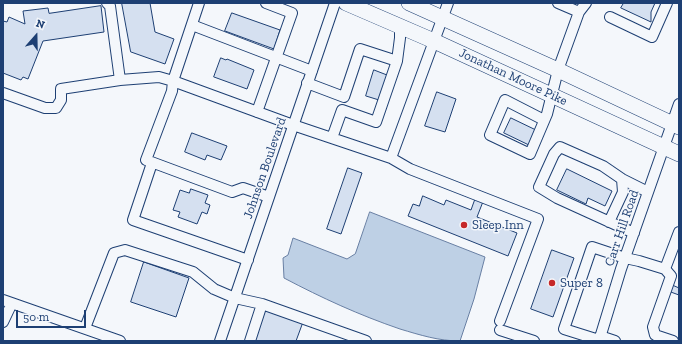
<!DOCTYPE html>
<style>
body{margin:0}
#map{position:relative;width:682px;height:344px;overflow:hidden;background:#f4f7fb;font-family:"Zilla Slab",serif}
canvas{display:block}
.frame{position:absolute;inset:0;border:4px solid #1d3f73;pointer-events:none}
.north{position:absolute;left:16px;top:16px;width:40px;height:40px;-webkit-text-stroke:3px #f4f7fb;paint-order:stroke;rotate:20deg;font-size:11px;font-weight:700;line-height:16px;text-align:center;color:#1d3f73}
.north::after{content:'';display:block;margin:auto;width:14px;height:18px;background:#1d3f73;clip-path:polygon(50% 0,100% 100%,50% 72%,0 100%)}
.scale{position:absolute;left:16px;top:310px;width:70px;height:18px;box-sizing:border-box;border:2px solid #1d3f73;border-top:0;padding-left:5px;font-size:12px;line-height:14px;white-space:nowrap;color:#1d3f73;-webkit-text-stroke:3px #f4f7fb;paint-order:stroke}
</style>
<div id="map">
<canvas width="682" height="344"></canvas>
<div class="frame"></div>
<div class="north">N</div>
<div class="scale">50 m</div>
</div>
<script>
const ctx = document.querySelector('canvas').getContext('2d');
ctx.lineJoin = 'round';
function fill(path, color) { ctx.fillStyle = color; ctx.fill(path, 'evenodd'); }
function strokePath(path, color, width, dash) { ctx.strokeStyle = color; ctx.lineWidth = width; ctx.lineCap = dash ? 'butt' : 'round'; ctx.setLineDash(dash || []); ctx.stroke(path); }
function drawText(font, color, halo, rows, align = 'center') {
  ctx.font = font + ' "Zilla Slab",serif'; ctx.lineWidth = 3; ctx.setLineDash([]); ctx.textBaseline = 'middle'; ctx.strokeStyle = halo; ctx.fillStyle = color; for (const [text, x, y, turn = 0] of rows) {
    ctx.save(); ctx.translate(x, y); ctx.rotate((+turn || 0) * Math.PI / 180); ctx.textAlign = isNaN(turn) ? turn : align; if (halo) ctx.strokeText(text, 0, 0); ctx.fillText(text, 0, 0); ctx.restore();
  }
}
const water = new Path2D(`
 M370,212L485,257L474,299L460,341C439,341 420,335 400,329C359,315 322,298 284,278L283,258L288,255L293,238L347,259L355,254Z`);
fill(water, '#bed0e5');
strokePath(water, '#687fa3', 1);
const building = new Path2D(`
 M122,3H150L155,32L174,39L165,64L131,52Z
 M624,3H655L651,12V22L621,8Z
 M101,6L104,32L43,41L28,79L23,77L21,80L3,73V21L7,22L9,17L25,24L23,11L48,8L49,13Z
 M232,13L280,30L274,49L225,31Z
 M221,58L226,60L227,59L254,70L247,89L214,77Z
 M374,70L387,75L379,100L366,96Z
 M437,92L456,99L445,132L425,126Z
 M511,118L538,131L531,146L504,133Z
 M192,133L227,146L221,160L207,155L205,160L185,152Z
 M348,168L362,173L341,234L327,229Z
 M567,169L612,191L605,206L588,198L586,204L557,190Z
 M191,189L208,195L205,203L210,205L207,214L202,212L197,224L178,217L180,212L173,210L180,190L189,193Z
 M423,196L444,205L446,200L471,210L476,196L484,199L477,217L517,233L508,256L408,216L413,204L419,206Z
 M552,250L574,258L553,317L531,309Z
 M144,262L189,278L176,317L131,302Z
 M670,284L679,288V295L668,291Z
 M266,309L303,322L296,341H255Z`);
fill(building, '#d5e0f0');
strokePath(building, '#1d3f73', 1);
const minor = new Path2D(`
 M107,3L110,6L120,80
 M199,3L173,81L172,91L146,160L232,192L243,188L269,197
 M579,12L586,3
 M610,17L652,37L667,3
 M192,25L312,71
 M397,61L400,38V26
 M307,83L344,97L360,49L397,61L376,122L342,110L332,138
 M3,93L45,108H56L61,100V89L120,80L159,77L173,81L293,125L391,158L410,169L538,219L500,321
 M257,112L292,13L266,3
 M544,120L505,100L490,135L530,154L547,114L558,70L579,12L558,3
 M391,158L448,3
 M152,163L133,220L248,260
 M609,222L623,192L622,179
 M634,233L557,198L539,187L554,154L560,147L603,166L622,179L648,192
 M665,269L671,276L653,327L655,335L673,341
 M3,300L120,341
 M262,304L366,341
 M3,322L12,303
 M85,328L114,253L125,250L193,272L214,289L235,298L262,304L250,341
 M500,330L534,341
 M600,336L615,341
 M599,340L564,329L592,247L625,258L639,261L665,269L679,232
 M220,341L335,3
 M599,341L621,269L679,104`);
const highway = new Path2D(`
 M346,3L434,41L679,154
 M409,3L558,70L679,127`);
strokePath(minor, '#1d3f73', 12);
strokePath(highway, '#1d3f73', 16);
strokePath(minor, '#f4f7fb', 10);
strokePath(highway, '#f4f7fb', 15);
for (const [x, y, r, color] of [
 [464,225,4,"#c62828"],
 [552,283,4,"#c62828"]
]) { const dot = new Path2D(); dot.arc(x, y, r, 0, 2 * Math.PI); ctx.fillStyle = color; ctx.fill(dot); strokePath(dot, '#f4f7fb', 1.5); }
drawText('13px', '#1d3f73', '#f4f7fb', [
 ["Jonathan Moore Pike",513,77,25],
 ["Johnson Boulevard",265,168,-71],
 ["Carr Hill Road",622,228,-71]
]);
drawText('13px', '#1d3f73', '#f4f7fb', [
 ["Sleep Inn",472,225],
 ["Super 8",560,283]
], 'left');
</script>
